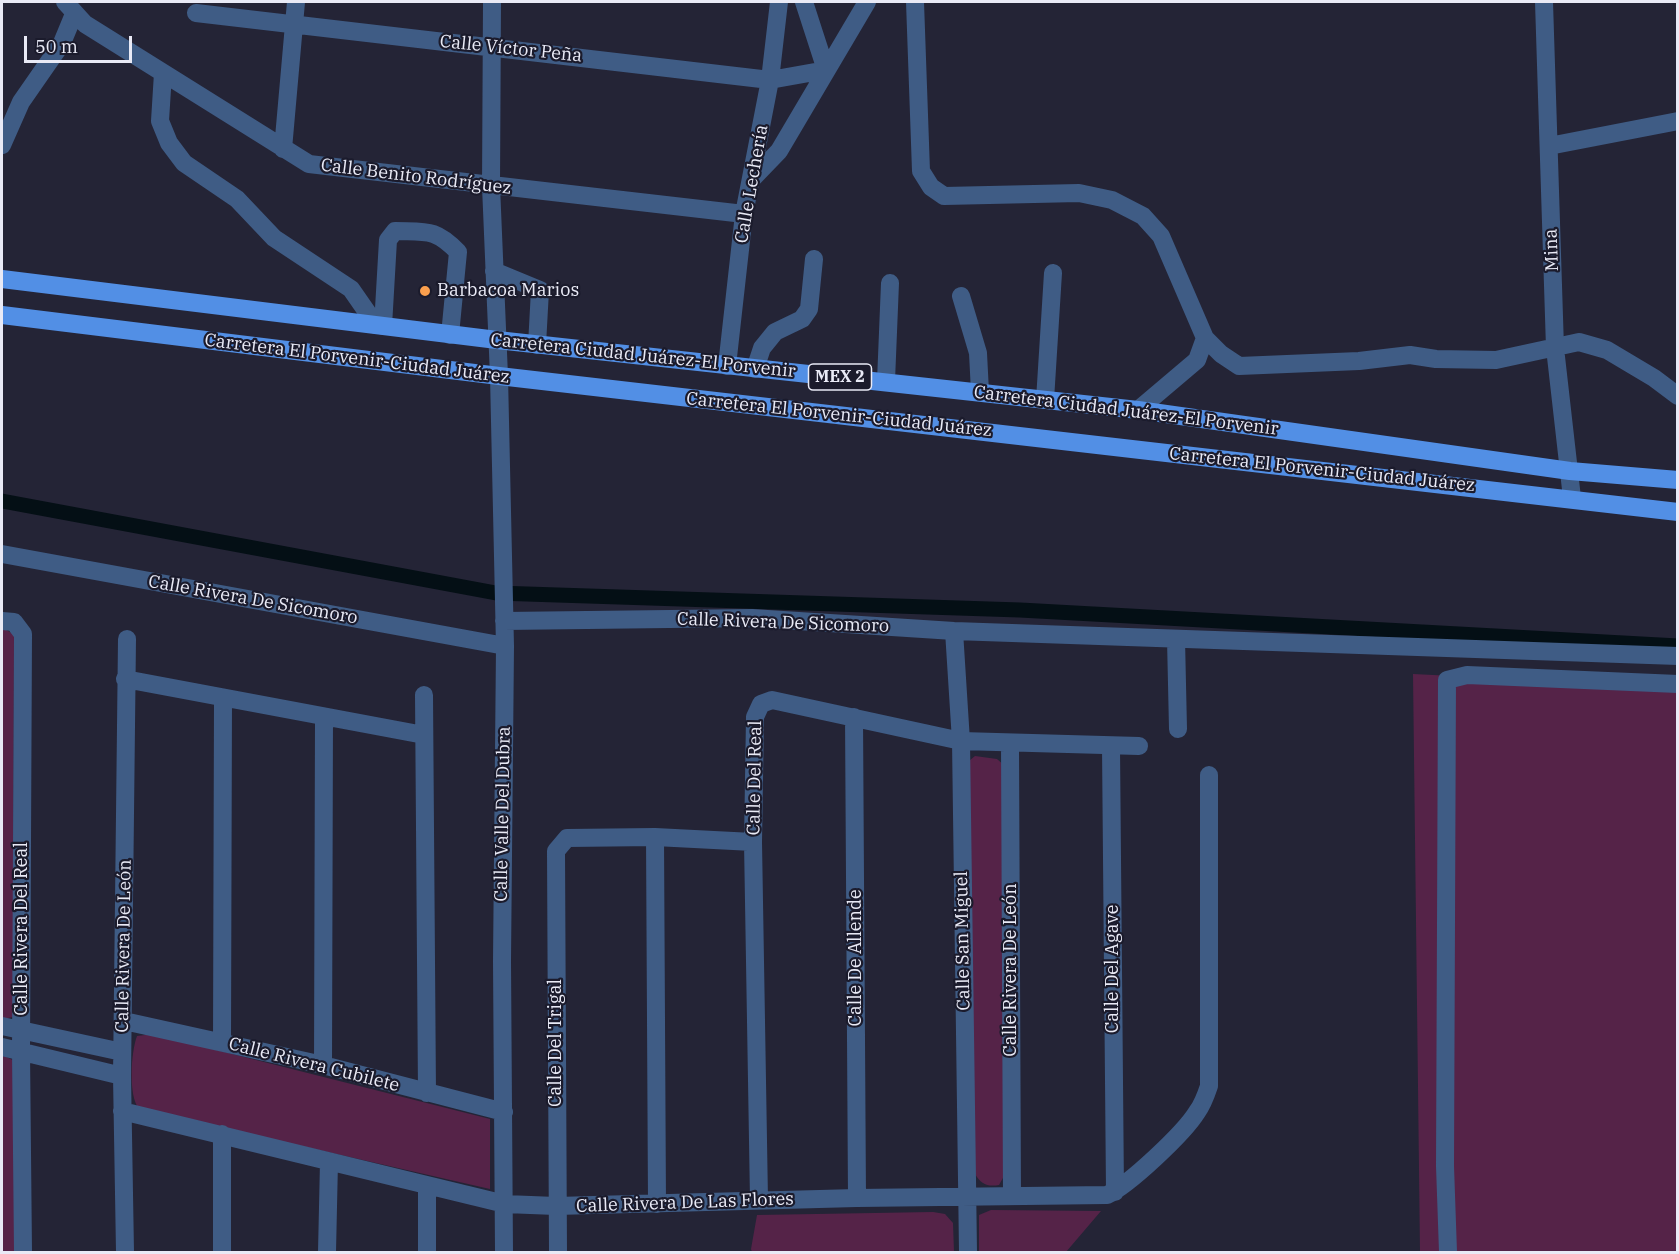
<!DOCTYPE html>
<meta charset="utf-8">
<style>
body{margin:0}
#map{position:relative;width:1679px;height:1254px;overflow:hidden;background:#242436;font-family:"IBM Plex Serif",serif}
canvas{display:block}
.frame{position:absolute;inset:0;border:3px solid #e9eaf6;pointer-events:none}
.scale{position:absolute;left:24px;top:36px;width:108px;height:27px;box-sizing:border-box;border:3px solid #e9eaf6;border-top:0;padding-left:8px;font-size:18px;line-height:21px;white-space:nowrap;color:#e9eaf6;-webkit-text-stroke:4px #1b1b2c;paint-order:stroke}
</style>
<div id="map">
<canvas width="1679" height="1254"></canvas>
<div class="frame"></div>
<div class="scale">50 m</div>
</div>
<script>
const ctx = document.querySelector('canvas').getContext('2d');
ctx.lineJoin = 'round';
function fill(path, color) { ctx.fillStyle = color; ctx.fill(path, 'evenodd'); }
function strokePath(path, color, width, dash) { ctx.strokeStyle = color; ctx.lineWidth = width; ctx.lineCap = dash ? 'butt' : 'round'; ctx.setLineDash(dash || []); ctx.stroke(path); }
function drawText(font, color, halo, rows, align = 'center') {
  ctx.font = font + ' "IBM Plex Serif",serif'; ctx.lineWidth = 4.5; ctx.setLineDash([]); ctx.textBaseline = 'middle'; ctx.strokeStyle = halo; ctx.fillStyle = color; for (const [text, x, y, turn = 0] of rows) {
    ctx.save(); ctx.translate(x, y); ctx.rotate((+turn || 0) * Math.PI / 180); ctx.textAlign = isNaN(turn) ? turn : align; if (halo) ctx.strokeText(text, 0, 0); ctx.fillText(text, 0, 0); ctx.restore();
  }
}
fill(new Path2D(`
 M2,628L14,634L13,1017L3,1019Z
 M1413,674L1677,687V1252H1420Z
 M975,756L997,759L1005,766L1004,1176L999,1185C987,1187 981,1184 975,1174L969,761Z
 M153,1034L490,1119V1189L139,1109C128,1095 131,1052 137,1036Z
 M2,1055L15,1061L16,1252H2Z
 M991,1210L1101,1211L1066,1252H979V1215Z
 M933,1212L945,1214L953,1223L954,1252H752L751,1249L757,1215Z`), '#552348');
strokePath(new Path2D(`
 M2,501L496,593L1020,610L1678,646`), '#040f15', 15);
strokePath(new Path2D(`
 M65,2L85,24L309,164L744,214
 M492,2L491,186L499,376L505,646L502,961L504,1252
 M915,2L921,171L931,187L944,196L1079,193L1112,200L1143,216L1161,236L1205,338L1221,354L1239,366L1359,361L1410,355L1436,359L1496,360L1579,342L1607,350L1654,378L1678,396
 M1544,2L1555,348L1572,498
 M196,13L770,80L826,70L804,2
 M163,73L160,121L169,143L184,163L237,199L274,238L351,289L376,325
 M2,145L21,102L62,43L74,14
 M1549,146L1678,121
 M283,149L296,2
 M752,179L779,151L867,2
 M494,271L540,290L537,345
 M961,296L978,353L980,392
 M383,326L388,240L395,231C426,232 435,228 458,252L450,335
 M727,366L744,214L770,80L779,2
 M755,369L762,348L775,332L802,319L809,309L814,259
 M886,381L890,283
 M1045,400L1053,273
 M1138,410L1197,360L1205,338
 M2,554L505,646
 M2,621L14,622L23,634L21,1051L23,1252
 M504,621L752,618L954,631L1678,656
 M954,631L961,741L968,1252
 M1176,639L1178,729
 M125,679L424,735
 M424,695L427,1093
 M854,717L857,1198
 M1010,744L1012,1196
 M1111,747L1115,1192
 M655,837L657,1204
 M124,1021L323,1065L504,1112
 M2,1026L122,1052
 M222,1042L223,699
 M2,1047L122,1076
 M323,1065L324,718
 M122,1111L505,1204L556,1206L857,1198L1107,1195C1129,1185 1184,1133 1197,1112C1203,1104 1206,1095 1209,1086V775
 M427,1187V1252
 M759,1200L753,842L755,717L761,704L772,700L961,741L1139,746
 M125,1252L122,1076L127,639
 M222,1252V1134
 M327,1252L329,1162
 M558,1252L556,851L567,838L655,837L753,842
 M1448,1252L1445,1166L1447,680L1467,675L1678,684`), '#3f5c85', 18);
strokePath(new Path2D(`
 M2,279L497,340L1138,410L1570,471L1678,480
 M2,315L499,376L1678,512`), '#528fe5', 18);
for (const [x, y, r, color] of [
 [425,291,6,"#fa9f4e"]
]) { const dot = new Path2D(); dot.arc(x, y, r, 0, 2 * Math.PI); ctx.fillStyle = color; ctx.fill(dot); strokePath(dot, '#1b1b2c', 2); }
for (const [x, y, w] of [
 [840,377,63]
]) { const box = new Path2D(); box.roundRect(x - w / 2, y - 13, w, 26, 4.5); ctx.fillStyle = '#1b1b2c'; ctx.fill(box); strokePath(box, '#e9eaf6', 1.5); }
drawText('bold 16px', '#e9eaf6', null, [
 ["MEX 2",840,377]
]);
drawText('18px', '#e9eaf6', '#1b1b2c', [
 ["Calle Víctor Peña",511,49,6],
 ["Calle Benito Rodríguez",416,177,7],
 ["Calle Lechería",752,184,-80],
 ["Mina",1552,250,-92],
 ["Carretera Ciudad Juárez-El Porvenir",643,356,6],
 ["Carretera El Porvenir-Ciudad Juárez",357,359,7],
 ["Carretera Ciudad Juárez-El Porvenir",1126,411,7],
 ["Carretera El Porvenir-Ciudad Juárez",839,415,6],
 ["Carretera El Porvenir-Ciudad Juárez",1322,470,6],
 ["Calle Rivera De Sicomoro",253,600,10],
 ["Calle Rivera De Sicomoro",783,623,2],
 ["Calle Del Real",755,778,-89],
 ["Calle Valle Del Dubra",503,814,-89],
 ["Calle Rivera Del Real",22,929,-90],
 ["Calle San Miguel",963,941,-91],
 ["Calle Rivera De León",124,946,-89],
 ["Calle De Allende",856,958,-90],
 ["Calle Del Agave",1113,969,-90],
 ["Calle Rivera De León",1011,970,-90],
 ["Calle Del Trigal",556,1043,-90],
 ["Calle Rivera Cubilete",314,1065,14],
 ["Calle Rivera De Las Flores",685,1203,-2]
]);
drawText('18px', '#e9eaf6', '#1b1b2c', [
 ["Barbacoa Marios",437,291]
], 'left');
</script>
